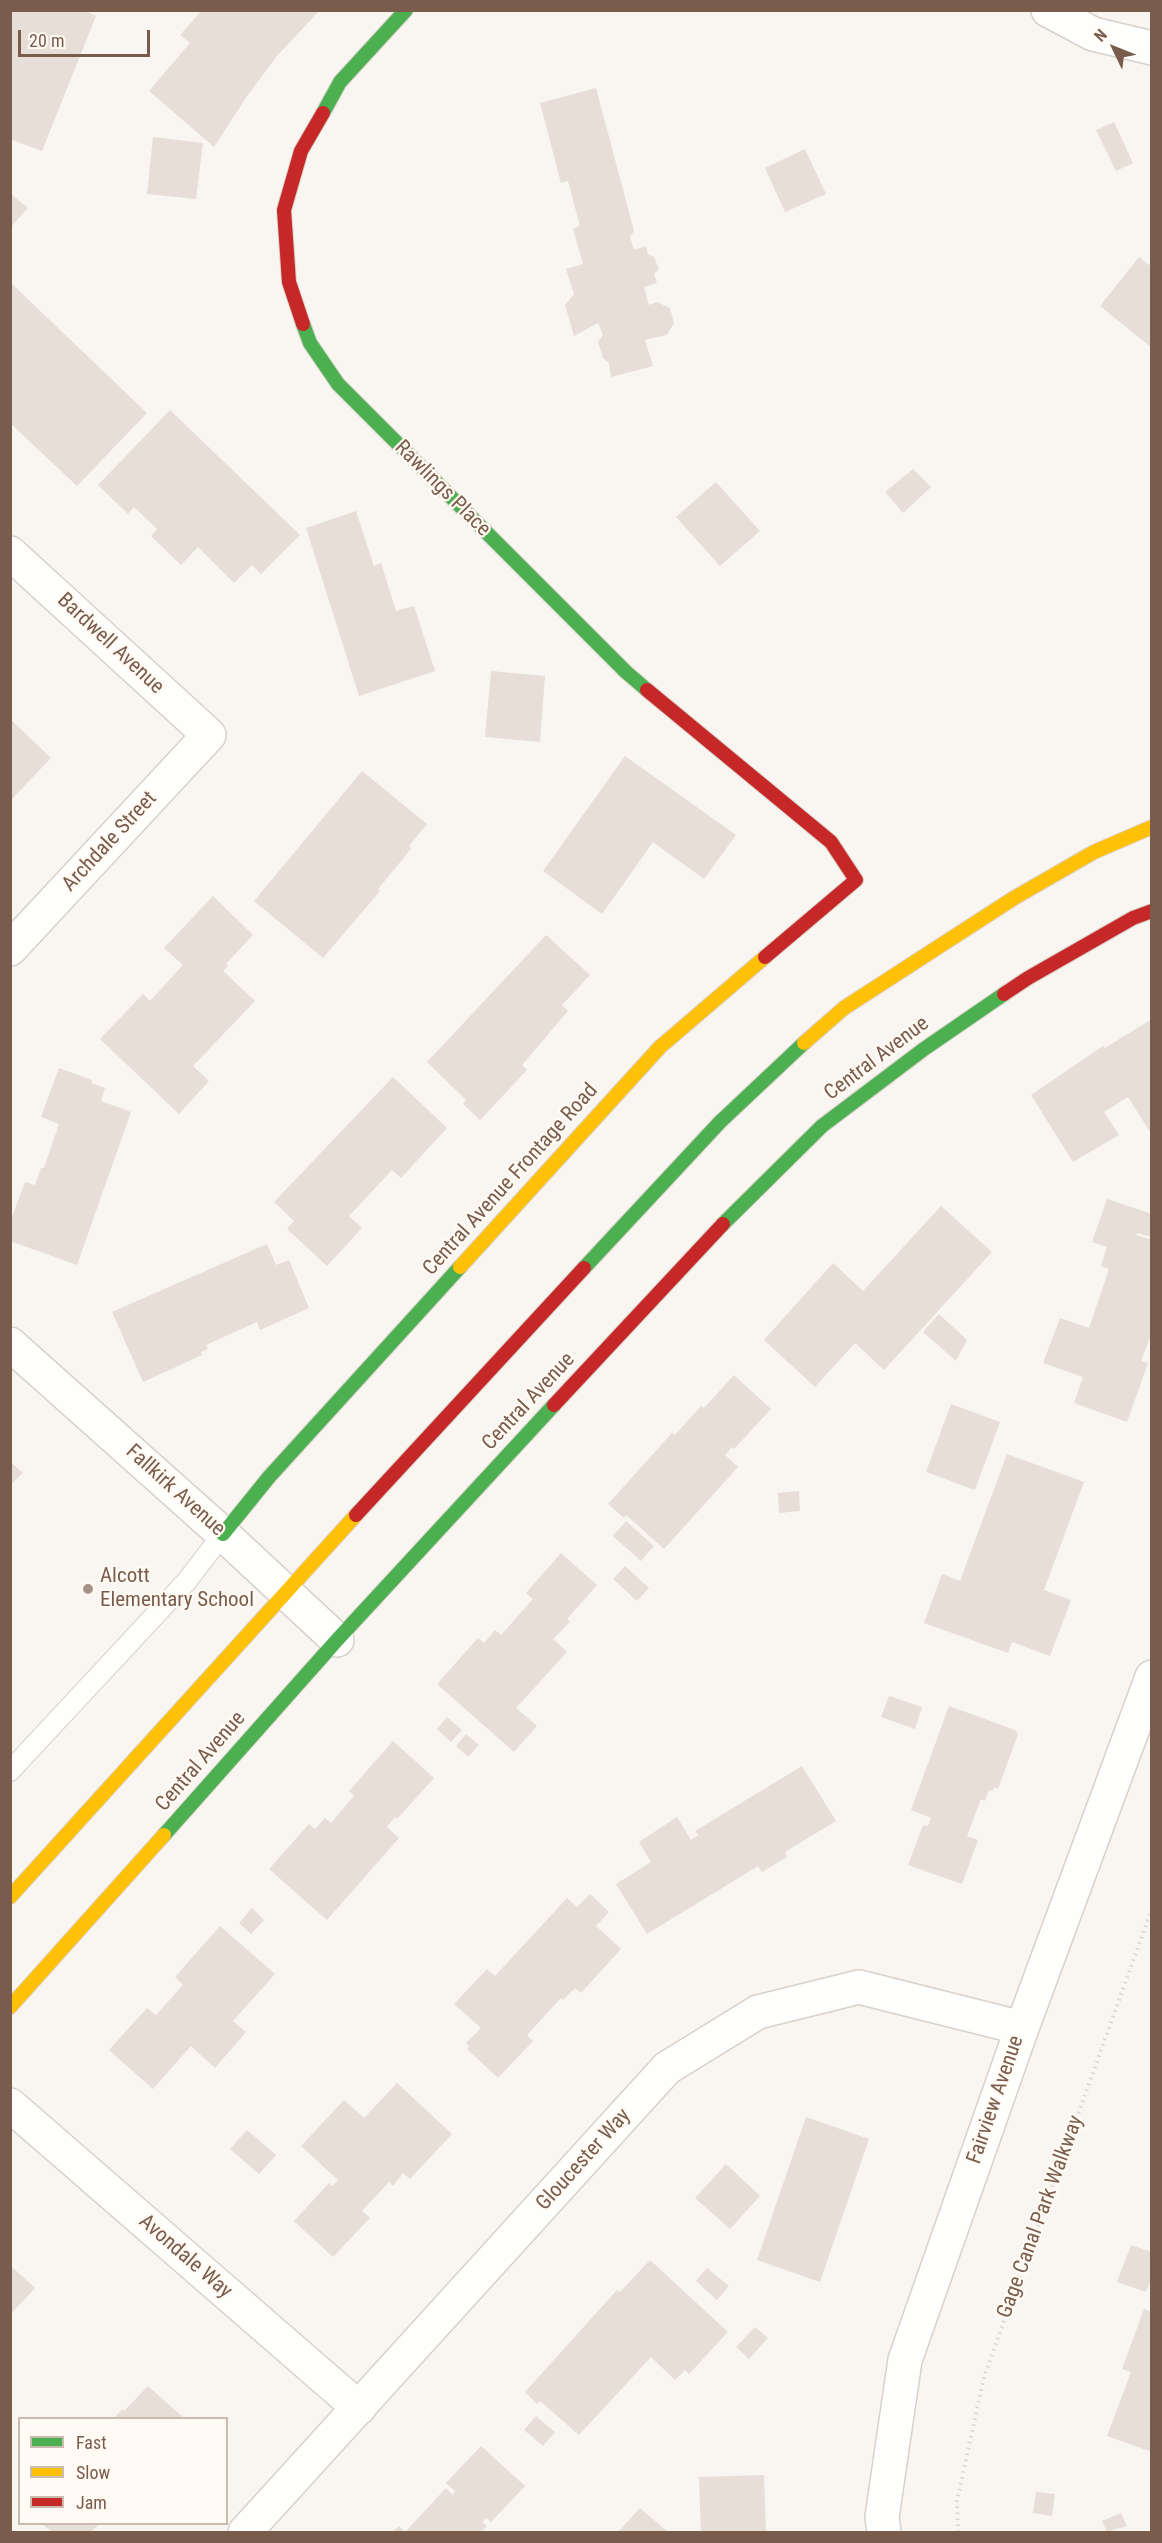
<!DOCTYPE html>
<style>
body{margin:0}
#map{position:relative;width:1162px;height:2543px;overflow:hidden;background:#f9f5f0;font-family:"Roboto Condensed",sans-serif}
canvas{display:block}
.frame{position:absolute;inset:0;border:12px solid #7a5c4d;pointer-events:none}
.legend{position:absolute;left:18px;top:2417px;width:210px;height:108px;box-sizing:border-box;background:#fffaf3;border:2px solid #cabbb1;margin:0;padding:8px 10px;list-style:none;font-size:18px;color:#7a5c4d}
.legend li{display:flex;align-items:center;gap:12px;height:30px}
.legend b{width:30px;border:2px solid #cabbb1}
.north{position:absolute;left:1084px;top:18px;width:60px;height:60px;-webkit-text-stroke:4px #fffaf3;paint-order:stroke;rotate:313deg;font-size:16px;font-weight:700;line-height:24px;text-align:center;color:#7a5c4d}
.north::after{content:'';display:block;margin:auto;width:21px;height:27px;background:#7a5c4d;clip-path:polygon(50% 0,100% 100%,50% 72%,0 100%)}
.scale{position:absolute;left:18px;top:30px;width:132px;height:27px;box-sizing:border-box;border:3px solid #7a5c4d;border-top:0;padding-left:8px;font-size:18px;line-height:21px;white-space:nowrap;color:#7a5c4d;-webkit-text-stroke:4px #fffaf3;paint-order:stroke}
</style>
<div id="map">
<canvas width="1162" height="2543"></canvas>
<div class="frame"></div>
<ul class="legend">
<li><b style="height:8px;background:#4caf50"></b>Fast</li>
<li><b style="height:8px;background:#ffc107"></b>Slow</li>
<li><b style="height:8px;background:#c62828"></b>Jam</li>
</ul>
<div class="north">N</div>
<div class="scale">20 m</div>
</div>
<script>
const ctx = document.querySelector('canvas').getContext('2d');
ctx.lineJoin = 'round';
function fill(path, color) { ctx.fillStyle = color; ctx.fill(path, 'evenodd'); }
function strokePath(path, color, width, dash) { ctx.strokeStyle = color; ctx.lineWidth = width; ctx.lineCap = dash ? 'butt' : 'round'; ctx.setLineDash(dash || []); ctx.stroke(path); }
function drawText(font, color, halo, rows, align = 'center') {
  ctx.font = font + ' "Roboto Condensed",sans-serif'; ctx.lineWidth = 4.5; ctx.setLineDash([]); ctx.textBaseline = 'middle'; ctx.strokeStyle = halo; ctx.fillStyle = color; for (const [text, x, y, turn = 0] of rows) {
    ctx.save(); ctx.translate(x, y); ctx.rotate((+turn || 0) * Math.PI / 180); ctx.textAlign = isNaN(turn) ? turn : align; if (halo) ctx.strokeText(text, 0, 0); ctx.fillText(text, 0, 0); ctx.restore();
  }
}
fill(new Path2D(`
 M10,10H84L96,16L42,151L10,139Z
 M202,10H320L276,57L245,99L214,147L149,91L190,43L180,35Z
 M596,88L634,231L630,237L634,250L646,246L648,254L654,257L659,269L654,274L657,283L644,287L649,305L657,302L670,308L674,323L667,335L645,340L653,366L611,377L609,363L603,358L598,342L603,335L598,323L574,336L565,305L574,294L566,269L583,264L573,229L580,226L568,181L561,183L540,103Z
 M1114,122L1133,163L1116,171L1096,130Z
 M153,137L203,143L196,199L147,194Z
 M805,149L826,194L785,212L765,168Z
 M10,193L28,208L10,228Z
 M1139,257L1152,267V348L1100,306Z
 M12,284L147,413L77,486L10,423Z
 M170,410L300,535L261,574L252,565L234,583L198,547L181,565L151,536L157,529L134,507L128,514L98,485Z
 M913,469L931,487L903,513L885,492Z
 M716,482L760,531L720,566L676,517Z
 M356,511L374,566L381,563L396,611L414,606L435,671L359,696L306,528Z
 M491,671L545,676L540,742L485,737Z
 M10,719L51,758L10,801Z
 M625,756L736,835L704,879L653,842L602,914L543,871Z
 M362,771L427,824L409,846L411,849L378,889L380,891L323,958L254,901Z
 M213,896L253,935L226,964L228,966L223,971L255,1001L193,1066L209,1081L179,1114L100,1039L143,994L150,1001L183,965L164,948Z
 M546,935L590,975L562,1005L568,1011L522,1065L527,1070L480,1120L463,1104L466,1100L427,1062Z
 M1152,1019V1135L1128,1097L1104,1112L1119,1135L1073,1162L1031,1095L1103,1046L1105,1048Z
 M59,1068L92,1080L91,1083L105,1088L101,1101L131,1112L77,1265L10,1241V1222L25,1182L35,1185L41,1168H44L59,1124L41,1117Z
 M393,1077L447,1128L401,1178L392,1170L349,1216L362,1228L327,1266L287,1229L294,1221L274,1202Z
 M1107,1199L1152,1214V1237L1137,1233L1136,1235L1152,1240V1333L1141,1361L1148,1363L1127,1422L1074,1403L1083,1377L1043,1363L1060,1318L1089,1328L1109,1269L1101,1266L1107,1247L1092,1242Z
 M941,1206L992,1252L884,1370L855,1343L815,1387L764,1340L833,1263L863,1291Z
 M267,1244L276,1265L289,1260L309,1308L260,1330L257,1322L206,1345L208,1349L201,1352L202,1355L143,1382L112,1312Z
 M939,1314L967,1340L956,1361L923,1332Z
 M734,1375L771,1409L734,1449L732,1447L725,1455L738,1467L664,1549L626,1515L624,1518L608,1504L672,1433L675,1435L701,1406L704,1408Z
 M951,1404L1000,1422L975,1490L926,1472Z
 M1007,1454L1084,1482L1044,1590L1071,1600L1050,1656L1012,1642L1008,1653L924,1623L942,1574L960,1581Z
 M10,1461L23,1473L10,1485Z
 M799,1491L800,1511L779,1513L778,1493Z
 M626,1521L654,1546L641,1561L613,1536Z
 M561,1553L597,1585L567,1619L570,1622L553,1639L567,1652L516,1708L537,1726L514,1752L437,1684L478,1638L484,1643L495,1630L501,1635L533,1599L526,1593Z
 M625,1566L649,1588L637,1601L613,1579Z
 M889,1696L922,1707L915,1729L881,1717Z
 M949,1706L1015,1730L1018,1734L998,1789L994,1787L993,1791L989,1790L985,1801L981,1799L967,1836L978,1840L962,1884L908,1865L923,1825L928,1826L931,1818L911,1810Z
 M447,1717L462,1730L451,1742L437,1729Z
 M466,1734L479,1745L468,1757L456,1746Z
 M393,1741L434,1778L397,1819L395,1817L387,1827L399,1838L327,1920L269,1869L309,1824L315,1829L325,1818L331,1823L354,1796L349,1791Z
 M802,1766L836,1821L785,1852L787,1857L762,1872L758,1866L647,1934L616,1884L651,1862L639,1842L677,1817L691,1840L698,1835L695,1831Z
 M590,1894L609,1912L596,1926L621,1949L581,1993L575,1988L563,2000L561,1998L527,2035L533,2041L498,2078L467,2049L469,2046L466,2043L481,2028L454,2004L487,1969L495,1976L567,1898L577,1907Z
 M252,1908L264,1920L251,1934L239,1923Z
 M220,1926L275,1974L233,2021L246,2032L215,2068L191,2046L153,2089L109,2050L147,2008L156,2015L183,1985L175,1977Z
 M397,2083L452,2134L410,2179L403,2173L393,2186L389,2182L362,2211L370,2218L333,2257L294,2221L329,2183L332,2186L338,2180L301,2146L344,2100L364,2118Z
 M806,2117L869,2139L820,2282L757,2260Z
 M247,2130L276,2155L259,2174L230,2149Z
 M726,2164L760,2196L730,2229L695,2198Z
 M1131,2245L1152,2252V2278L1146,2292L1117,2282Z
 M650,2260L728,2332L689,2374L685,2370L675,2380L651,2357L579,2435L540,2401L537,2404L525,2392L617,2290L620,2292Z
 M10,2265L35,2288L10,2315Z
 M707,2268L729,2286L717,2300L696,2281Z
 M1144,2309L1152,2312V2452L1107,2436L1131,2372L1122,2369Z
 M755,2327L768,2338L749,2359L736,2347Z
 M148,2386L184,2418H114L122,2409L124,2411Z
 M536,2416L555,2432L543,2446L524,2430Z
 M481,2446L525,2486L491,2522L486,2518L482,2522L487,2526L481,2532H393L399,2526L405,2532L446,2488L453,2495L455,2491L446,2483Z
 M764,2475L766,2532H701L699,2477Z
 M1036,2492L1055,2494L1052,2516L1033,2513Z
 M640,2508L668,2532H618Z
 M1121,2513L1127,2526L1107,2532L1102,2521Z
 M42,2524H99L91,2532H52Z`), '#e6ded7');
const lane = new Path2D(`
 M10,1771L186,1582L223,1534`);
const street = new Path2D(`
 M1048,10L1093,34L1152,48
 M10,553L209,735L10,949
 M10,1344L223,1534L337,1640
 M10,2105L359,2408
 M245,2532L667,2068L758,2012L859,1987L1022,2028
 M884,2532L882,2517L905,2360L1022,2028L1152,1677`);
const fast = new Path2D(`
 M323,113L340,82L406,10
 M303,324L310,343L338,384L626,672L647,690
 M723,1224L822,1126L924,1049L1004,994
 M584,1268L720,1122L804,1043
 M223,1534L269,1477L460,1267
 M164,1835L337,1640L554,1405`);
const slow = new Path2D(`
 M804,1043L844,1008L1014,898L1094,852L1152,827
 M460,1267L660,1047L765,957
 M10,1897L356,1515
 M10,2007L164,1835`);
const jam = new Path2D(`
 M303,324L289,282L284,210L301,151L323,113
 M647,690L831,842L856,880L765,957
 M1004,994L1028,978L1133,918L1152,911
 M554,1405L723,1224
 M356,1515L584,1268`);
strokePath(lane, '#d7d1cb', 22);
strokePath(street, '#d7d1cb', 36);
strokePath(fast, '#d9d2cb', 16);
strokePath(slow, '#d9d2cb', 16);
strokePath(jam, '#d9d2cb', 16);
strokePath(new Path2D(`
 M958,2532L957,2501L984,2377L1152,1908`), '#dcd5d0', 4, [1.5, 4.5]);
strokePath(lane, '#fefefd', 20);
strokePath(street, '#fefefd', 33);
strokePath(fast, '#4caf50', 14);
strokePath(slow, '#ffc107', 14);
strokePath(jam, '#c62828', 14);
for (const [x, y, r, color] of [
 [88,1589,6,"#a69286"]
]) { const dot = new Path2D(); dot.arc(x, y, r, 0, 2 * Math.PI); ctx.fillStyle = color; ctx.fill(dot); strokePath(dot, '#fffaf3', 2); }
drawText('21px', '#7a5c4d', '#fffaf3', [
 ["Rawlings Place",442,489,45],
 ["Bardwell Avenue",110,644,43],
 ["Archdale Street",110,842,-47],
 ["Central Avenue",877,1059,-37],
 ["Central Avenue Frontage Road",511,1180,-48],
 ["Central Avenue",529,1402,-47],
 ["Fallkirk Avenue",175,1491,42],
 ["Central Avenue",201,1762,-49],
 ["Fairview Avenue",996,2100,-71],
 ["Gloucester Way",584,2160,-48],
 ["Gage Canal Park Walkway",1041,2217,-70],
 ["Avondale Way",185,2257,41]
]);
drawText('21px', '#7a5c4d', '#fffaf3', [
 ["Alcott",100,1577],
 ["Elementary School",100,1601]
], 'left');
</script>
